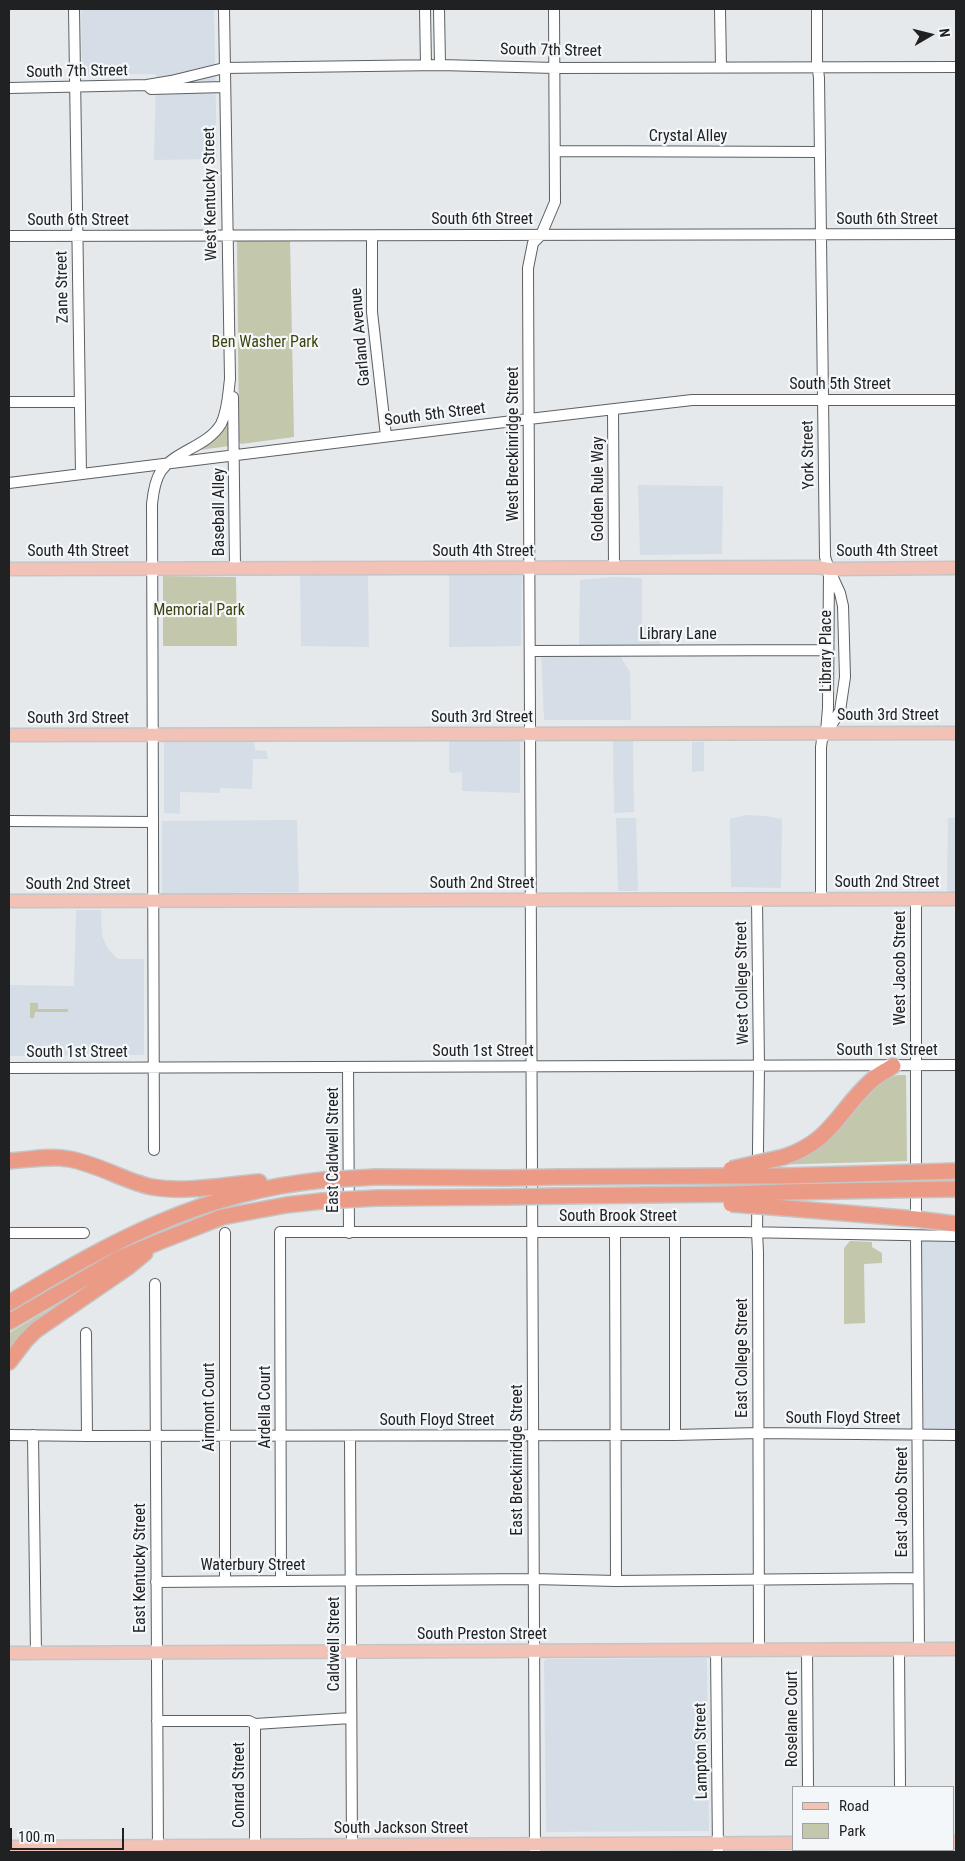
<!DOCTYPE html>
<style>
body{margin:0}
#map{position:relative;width:965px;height:1861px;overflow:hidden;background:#e6e9ec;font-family:"Roboto Condensed",sans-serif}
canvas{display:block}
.frame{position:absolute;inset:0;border:10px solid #202123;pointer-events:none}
.legend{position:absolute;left:792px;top:1786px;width:162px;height:65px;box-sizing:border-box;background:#f4f7f9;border:1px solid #9fa1a3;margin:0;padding:6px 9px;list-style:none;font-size:15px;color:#202123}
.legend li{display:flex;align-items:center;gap:10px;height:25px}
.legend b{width:25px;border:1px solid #9fa1a3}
.north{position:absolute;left:905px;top:10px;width:50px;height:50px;-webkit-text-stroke:4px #f4f7f9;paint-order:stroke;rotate:82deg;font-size:14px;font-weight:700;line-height:20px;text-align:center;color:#202123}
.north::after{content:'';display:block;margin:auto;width:18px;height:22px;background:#202123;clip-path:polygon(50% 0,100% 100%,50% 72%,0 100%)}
.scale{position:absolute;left:10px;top:1828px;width:114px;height:22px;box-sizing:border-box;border:2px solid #202123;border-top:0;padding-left:6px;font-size:15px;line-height:18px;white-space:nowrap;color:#202123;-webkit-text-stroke:4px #f4f7f9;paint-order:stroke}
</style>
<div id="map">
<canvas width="965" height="1861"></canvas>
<div class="frame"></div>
<ul class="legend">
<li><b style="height:6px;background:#f3c2b6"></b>Road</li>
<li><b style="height:14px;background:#c3c7ab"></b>Park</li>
</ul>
<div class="north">N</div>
<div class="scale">100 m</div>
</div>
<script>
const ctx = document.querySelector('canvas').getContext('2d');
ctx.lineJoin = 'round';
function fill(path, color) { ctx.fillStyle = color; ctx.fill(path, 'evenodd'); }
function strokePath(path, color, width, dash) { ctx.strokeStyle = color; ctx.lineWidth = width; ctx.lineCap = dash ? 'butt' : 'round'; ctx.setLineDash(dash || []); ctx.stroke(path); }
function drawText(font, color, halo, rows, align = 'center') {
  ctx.font = font + ' "Roboto Condensed",sans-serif'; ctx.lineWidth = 4.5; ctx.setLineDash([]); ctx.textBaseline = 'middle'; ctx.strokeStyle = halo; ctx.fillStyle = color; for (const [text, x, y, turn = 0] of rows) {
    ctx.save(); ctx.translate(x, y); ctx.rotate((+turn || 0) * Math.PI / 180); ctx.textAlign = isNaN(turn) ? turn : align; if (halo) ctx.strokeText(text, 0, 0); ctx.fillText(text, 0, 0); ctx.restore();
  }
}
fill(new Path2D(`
 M81,9H214L217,159L154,160L156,74L82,75Z
 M638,485L723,486L722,554L640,555Z
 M522,573L521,646L449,647V574Z
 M300,574L368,575L369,647L301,646Z
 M613,577L642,578V625L661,628L660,647L579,648L580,580Z
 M541,653L619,654L630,672L631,720H544Z
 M449,739H520V793L462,791V772L451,773L449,770Z
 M186,740H254L255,750L266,751L268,759H253L252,789L220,788V793L180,792V814L164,813V742Z
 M613,740H633L634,812L614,813Z
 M692,742H704V771L692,772Z
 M746,815L767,816L782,819L781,888L731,887L730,819Z
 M616,818H636L638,891H618Z
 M948,818H956V894H947Z
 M297,820L299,892L162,894V821Z
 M76,910H101L102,936L108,949L118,959H144V1055L9,1056V985L74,986Z
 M916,1236H956V1435H918Z
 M707,1658L709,1831L546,1832L544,1661L547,1659Z`), '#d5dee7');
fill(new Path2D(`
 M290,239L294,437L241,444L239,441L237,240Z
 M223,426L229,427V446L200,450Z
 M163,576L236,577L237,646H163Z
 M30,1003H38V1009H68V1012H35L34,1018H30Z
 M898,1075H906L907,1161L768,1165L780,1163C805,1142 870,1080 898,1075Z
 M850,1241L872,1242V1247L882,1253V1263L864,1264L865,1323L844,1324V1248Z
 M99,1280L9,1353V1333Z`), '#c3c7ab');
const minor = new Path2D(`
 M74,9L81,474
 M425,9L426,65
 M439,9L440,65
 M720,9L721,67
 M817,9V61L819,78L825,557L829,569L828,708L826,732L822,740L821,747V899
 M147,85L171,81L224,68L440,65L555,68L956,67
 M9,88L147,85L151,89L224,87
 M556,151L820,152
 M9,236L956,234
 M372,236V312L386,436
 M233,397L235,568
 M9,402H80
 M613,410L614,567
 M9,483L529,419L692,400H956
 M530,651L827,650
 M827,732L840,711L845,677L843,606L840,593L830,571
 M9,821L153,822
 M757,900L759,1067L757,1232L758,1252L759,1650
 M348,1067L349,1233
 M9,1068L956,1065
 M154,1150L152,504C153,494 155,480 161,471C176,450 207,447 221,424C228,410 228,394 230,379L224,9
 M916,1219V899
 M615,1232L616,1581
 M675,1232V1435
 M9,1233H84
 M225,1233V1581
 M916,1236L919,1649
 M155,1284L158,1852
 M86,1333L87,1436
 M9,1435L87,1436L675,1435L759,1433L956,1435
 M33,1435L36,1653
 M350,1436L352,1852
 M281,1581L280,1232H741L956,1236
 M156,1582L533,1579L616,1581L918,1578
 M899,1649L900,1787
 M716,1650L718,1852
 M807,1650L808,1787
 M157,1721H249L255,1724L351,1718
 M255,1845V1724
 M809,1850V1852
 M900,1850V1852
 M535,1852L528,268L533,243L541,235L555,202L554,9`);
const major = new Path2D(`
 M9,569L816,567L829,569L956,568
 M9,735L956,733
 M9,901L956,899
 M9,1653L956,1649
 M954,1842H956
 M9,1847L794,1843`);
const highway = new Path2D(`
 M784,1157C832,1141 838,1111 871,1081C877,1075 886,1071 893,1066
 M9,1161C28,1160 50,1155 69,1159C98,1164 124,1181 152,1187C187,1193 224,1185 259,1182
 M783,1176L889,1173
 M376,1177L505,1178
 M559,1177L731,1176
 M786,1192L890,1190
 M560,1196L732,1194
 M377,1198L505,1197
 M785,1208L916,1219L956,1224
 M9,1303C112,1241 201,1192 323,1180
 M9,1322L118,1259L161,1241L222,1217L286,1205L322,1201
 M9,1362L25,1341L36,1330L128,1267L145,1253`);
strokePath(minor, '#5d6062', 12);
strokePath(major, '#c5c5c6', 15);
strokePath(highway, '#c5c5c6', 18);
strokePath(minor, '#fff', 10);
strokePath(major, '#f3c2b6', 12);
strokePath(highway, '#eb9a86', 15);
const highwayBridge = new Path2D(`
 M731,1169L784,1157
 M889,1173L956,1171
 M731,1176H783
 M505,1178L559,1177
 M323,1180L376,1177
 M890,1190L956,1189
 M732,1194L786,1192
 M505,1197L560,1196
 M322,1201L377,1198
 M731,1204L785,1208`);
strokePath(highwayBridge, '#c5c5c6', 18, []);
strokePath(highwayBridge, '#eb9a86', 15);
drawText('16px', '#202123', '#f4f7f9', [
 ["South 7th Street",551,51,1],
 ["South 7th Street",77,72,-1],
 ["Crystal Alley",688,137],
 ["West Kentucky Street",211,194,-91],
 ["South 6th Street",482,220],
 ["South 6th Street",887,220],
 ["South 6th Street",78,221],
 ["Zane Street",63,287,-91],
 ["Garland Avenue",361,337,-95],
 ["South 5th Street",840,385],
 ["South 5th Street",435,415,-7],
 ["West Breckinridge Street",514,444,-90],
 ["York Street",809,455,-91],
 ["Golden Rule Way",599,489,-90],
 ["Baseball Alley",220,512,-90],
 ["South 4th Street",78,552],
 ["South 4th Street",483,552],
 ["South 4th Street",887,552],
 ["Library Lane",678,635],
 ["Library Place",827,651,-90],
 ["South 3rd Street",888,716],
 ["South 3rd Street",482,718],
 ["South 3rd Street",78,719],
 ["South 2nd Street",887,883],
 ["South 2nd Street",482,884],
 ["South 2nd Street",78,885],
 ["West Jacob Street",901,968,-90],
 ["West College Street",743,983,-91],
 ["South 1st Street",887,1051],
 ["South 1st Street",483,1052],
 ["South 1st Street",77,1053],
 ["East Caldwell Street",334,1150,-90],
 ["South Brook Street",618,1217],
 ["East College Street",743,1358,-90],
 ["Airmont Court",210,1407,-90],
 ["Ardella Court",266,1407,-90],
 ["South Floyd Street",843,1419],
 ["South Floyd Street",437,1421],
 ["East Breckinridge Street",518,1460,-90],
 ["East Jacob Street",903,1502,-90],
 ["Waterbury Street",253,1566],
 ["East Kentucky Street",141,1568,-90],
 ["South Preston Street",482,1635],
 ["Caldwell Street",335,1644,-90],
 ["Roselane Court",793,1719,-90],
 ["Lampton Street",702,1751,-91],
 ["Conrad Street",240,1785,-90],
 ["South Jackson Street",401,1829]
]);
drawText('16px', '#3d420c', '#f4f7f9', [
 ["Ben Washer Park",265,343],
 ["Memorial Park",199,611]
]);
</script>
